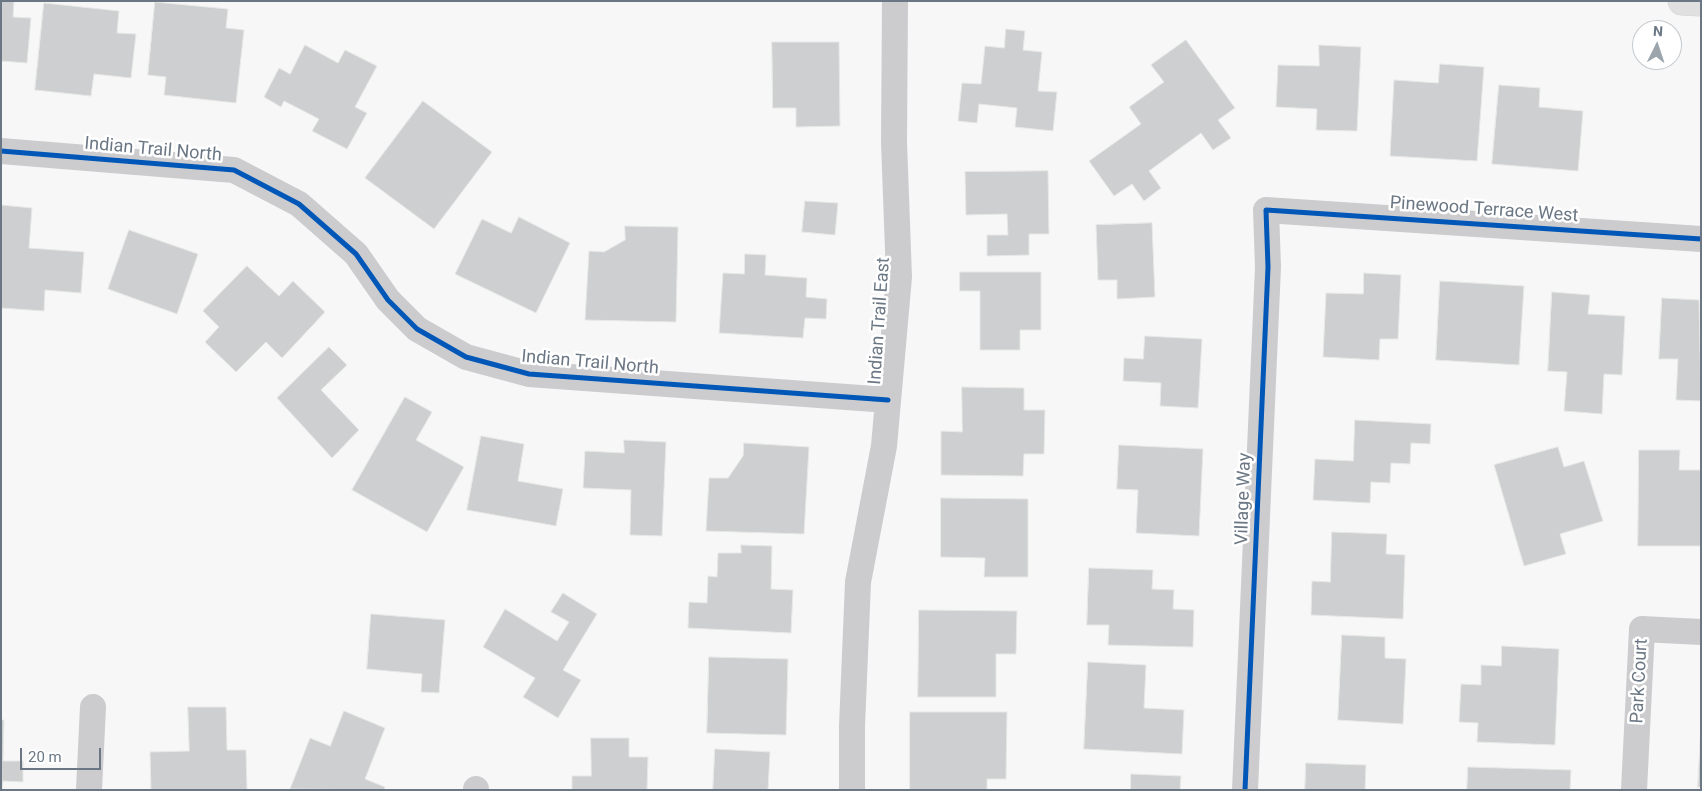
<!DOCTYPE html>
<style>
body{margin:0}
#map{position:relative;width:1702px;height:791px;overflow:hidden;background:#f7f7f7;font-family:Roboto,sans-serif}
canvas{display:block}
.frame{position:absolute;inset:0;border:2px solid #6b7784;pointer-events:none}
.north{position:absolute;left:1632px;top:20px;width:50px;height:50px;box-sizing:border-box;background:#fff;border:1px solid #c4c9ce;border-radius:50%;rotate:4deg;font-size:14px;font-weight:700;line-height:20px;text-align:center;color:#6b7784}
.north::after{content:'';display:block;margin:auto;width:18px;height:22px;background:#9ca4ac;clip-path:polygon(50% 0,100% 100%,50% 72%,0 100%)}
.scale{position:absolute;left:20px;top:748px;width:81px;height:22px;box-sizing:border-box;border:2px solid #6b7784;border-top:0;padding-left:6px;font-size:15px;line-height:18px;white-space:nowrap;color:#6b7784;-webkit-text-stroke:4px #fff;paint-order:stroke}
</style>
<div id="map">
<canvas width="1702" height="791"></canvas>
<div class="frame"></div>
<div class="north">N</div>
<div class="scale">20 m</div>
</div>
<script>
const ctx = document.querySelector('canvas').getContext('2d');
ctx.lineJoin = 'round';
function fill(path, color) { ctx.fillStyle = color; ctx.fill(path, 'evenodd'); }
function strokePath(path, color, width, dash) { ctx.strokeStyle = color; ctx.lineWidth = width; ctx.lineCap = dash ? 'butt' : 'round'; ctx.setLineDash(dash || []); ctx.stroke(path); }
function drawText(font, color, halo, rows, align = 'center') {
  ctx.font = font + ' Roboto,sans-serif'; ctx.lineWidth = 5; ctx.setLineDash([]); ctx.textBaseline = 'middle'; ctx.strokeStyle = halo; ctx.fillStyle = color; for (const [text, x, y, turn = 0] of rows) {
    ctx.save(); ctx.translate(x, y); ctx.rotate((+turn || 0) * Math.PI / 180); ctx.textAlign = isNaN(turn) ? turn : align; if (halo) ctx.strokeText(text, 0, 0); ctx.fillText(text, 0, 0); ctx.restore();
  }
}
const building = new Path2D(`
 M1,1H14L13,17L31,18L27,63L1,61Z
 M155,2L228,9L226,28L244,30L236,103L164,95L166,77L148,75Z
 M44,3L119,11L117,33L136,34L131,78L94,74L91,96L35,90Z
 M1006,29L1025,31L1023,50L1042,52L1038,91L1057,92L1053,131L1015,127L1017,108L979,104L977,123L958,121L962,83L981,84L985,46L1004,48Z
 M1186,40L1235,108L1218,120L1231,138L1213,150L1201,133L1149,171L1161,188L1144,201L1132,184L1114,196L1089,161L1141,124L1129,107L1164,82L1151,65Z
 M772,42H839L840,126L796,127V108H773Z
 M305,45L338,63L345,50L377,66L355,107L367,113L347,149L312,131L319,119L284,101L281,107L264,97L279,68L290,74Z
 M1319,45L1361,47L1357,131L1316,130L1317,109L1276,107L1278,65L1319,66Z
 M1440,64L1484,67L1477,161L1390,156L1394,80L1438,83Z
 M1499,85L1540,88L1539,107L1583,111L1578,171L1492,164Z
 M423,101L492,152L434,229L365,178Z
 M1048,171L1049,234H1029V255L987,256V235H1008L1007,214L966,215L965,172Z
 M805,201L838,203L835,235L802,232Z
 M1,205L32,208L29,248L84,252L81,293L45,290L44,311L1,308Z
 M519,217L570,243L536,313L455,274L482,219L511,233Z
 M1152,223L1155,297L1117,299V280H1098L1096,225Z
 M625,226L678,227L676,322L585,320L589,251L604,252L625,240Z
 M129,230L198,254L177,314L108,289Z
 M745,254L766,255L765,275L807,278L806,297L827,299L826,319L805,318L803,338L719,333L723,273L744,274Z
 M247,266L279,296L293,281L325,312L282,358L266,342L236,372L205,342L219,327L203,311Z
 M960,272H1041V330H1020V350H980V291H960Z
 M1364,273L1401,275L1398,339H1380L1379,360L1323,357L1326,293L1363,294Z
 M1440,281L1524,286L1519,365L1436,360Z
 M1552,292L1590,295L1588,314L1625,316L1622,375L1604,374L1602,414L1564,411L1567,372L1548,371Z
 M1662,298L1699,300L1701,401L1676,400L1678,359H1659Z
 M1145,336L1202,339L1198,408L1160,406L1161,383L1123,381L1124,358L1143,359Z
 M329,347L347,365L321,390L359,430L332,458L277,398Z
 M962,387L1024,388V410H1045L1044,454H1024L1023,476L941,475V431L962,432Z
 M405,397L432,412L416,440L464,467L427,532L352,490Z
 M1355,420L1431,424L1430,444L1411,443L1410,464L1391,463L1390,483L1371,482L1370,503L1313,500L1315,459L1353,461Z
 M481,436L524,444L518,481L563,489L556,526L467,510Z
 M624,440L666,442L662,536L630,535L631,490L583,488L585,451L624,453Z
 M744,443L809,447L804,534L706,531L709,478H728L743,456Z
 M1119,445L1203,449L1199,536L1136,533L1138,490L1117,489Z
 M1558,447L1564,467L1584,461L1603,521L1560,534L1566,554L1524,566L1494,465Z
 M1639,450H1680L1679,470H1701V546H1638Z
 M941,498L1028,499V577H984L985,558L941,557Z
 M1332,532L1387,534L1386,554L1405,555L1403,619L1311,615L1312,581L1330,582Z
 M741,545L772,546L771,589L793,590L791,633L688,628L689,602L707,603L708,576L717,577L718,553H741Z
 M1089,568L1153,570L1152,589L1174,590L1173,609L1194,610L1193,647L1108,645L1109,625H1087Z
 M563,593L597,614L563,670L581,680L558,718L523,697L535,678L483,647L505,609L557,641L569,622L551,612Z
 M919,610L1017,611L1016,654H996V697H918Z
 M371,614L445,620L439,693L421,692L422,674L367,669Z
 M1342,635L1385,637V658L1406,659L1403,724L1338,720Z
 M1502,646L1559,649L1555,745L1477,742L1478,723L1459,722L1461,684L1481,685V665L1501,666Z
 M709,657L788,659L786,735L707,733Z
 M1088,662L1146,665L1144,708L1184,710L1182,754L1084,749Z
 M188,707H226L227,750H246L247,790H151L150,752L189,751Z
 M344,711L385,728L365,779L385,787L384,790L290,789L310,738L330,746Z
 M910,712H1007L1006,779H987V790H910Z
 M1,720H4L3,761H23V782L3,781L2,790Z
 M1701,722V787H1698Z
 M591,738H629V757H648L647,790H572V776H591Z
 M715,749L770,752L768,790H713Z
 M1306,763L1366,765L1365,790H1305Z
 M1468,767L1571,770L1570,790H1467Z
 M1131,774L1181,776L1180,790H1131Z`);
fill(building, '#cecfd0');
strokePath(building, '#e7e7e6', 1);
const secondary = new Path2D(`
 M1682,1L1701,2`);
strokePath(secondary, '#d3d4d5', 29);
strokePath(new Path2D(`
 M1,151L234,170L299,204L356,254L388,300L417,329L466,357L529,374L888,400
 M89,790L93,707
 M476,790V789
 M852,790V726L858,582L884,446L899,277L894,142L895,1
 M1245,790L1268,267L1266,210L1701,239
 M1634,790L1642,629L1701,632`), '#ccccce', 26);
strokePath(secondary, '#e0e0e1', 28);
strokePath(new Path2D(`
 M1,151L234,170L299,204L356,254L388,300L417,329L466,357L529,374L888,400
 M1245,790L1268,267L1266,210L1701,239`), '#0057b8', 5);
drawText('18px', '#6b7784', '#fff', [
 ["Indian Trail North",153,150,5],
 ["Pinewood Terrace West",1484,210,4],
 ["Indian Trail East",880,321,-86],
 ["Indian Trail North",590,363,5],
 ["Village Way",1244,499,-88],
 ["Park Court",1640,681,-87]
]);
</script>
